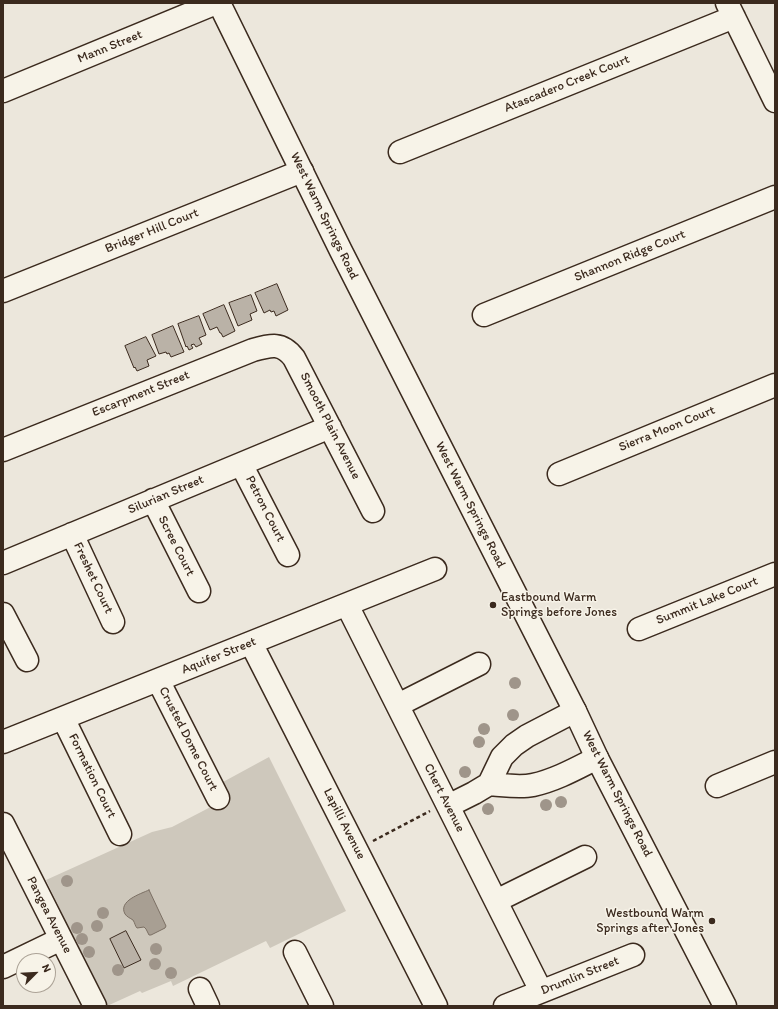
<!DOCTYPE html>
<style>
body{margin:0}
#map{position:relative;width:778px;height:1009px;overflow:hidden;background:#ece7dc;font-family:Itim,sans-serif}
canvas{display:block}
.frame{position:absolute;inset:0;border:4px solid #3b2a1e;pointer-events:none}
.north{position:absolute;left:16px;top:953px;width:40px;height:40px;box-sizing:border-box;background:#f7f3e8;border:1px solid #aca397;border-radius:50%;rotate:66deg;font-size:11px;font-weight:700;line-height:16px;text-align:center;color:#3b2a1e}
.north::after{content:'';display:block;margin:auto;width:14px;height:18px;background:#3b2a1e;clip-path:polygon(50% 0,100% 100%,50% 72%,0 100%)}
</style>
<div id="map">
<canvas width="778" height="1009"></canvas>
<div class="frame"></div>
<div class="north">N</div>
</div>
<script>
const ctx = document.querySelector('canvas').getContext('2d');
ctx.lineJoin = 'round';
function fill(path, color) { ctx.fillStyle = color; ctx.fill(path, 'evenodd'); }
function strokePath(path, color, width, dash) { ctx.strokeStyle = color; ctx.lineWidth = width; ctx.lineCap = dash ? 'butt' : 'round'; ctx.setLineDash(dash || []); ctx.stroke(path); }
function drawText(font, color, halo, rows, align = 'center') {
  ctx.font = font + ' Itim,sans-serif'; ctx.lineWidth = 3; ctx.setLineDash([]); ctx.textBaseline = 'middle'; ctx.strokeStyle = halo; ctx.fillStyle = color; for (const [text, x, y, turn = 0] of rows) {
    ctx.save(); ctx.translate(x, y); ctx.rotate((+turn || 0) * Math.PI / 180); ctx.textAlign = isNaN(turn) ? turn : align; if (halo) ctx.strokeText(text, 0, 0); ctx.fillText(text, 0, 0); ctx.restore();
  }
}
fill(new Path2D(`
 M269,757L346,911L270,948L266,941L173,986L171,981L142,993L140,991L107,1006L46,880L152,832L172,827L230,797L223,782Z`), '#cec8bc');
const water = new Path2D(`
 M149,890L166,926L165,928L151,935H149L146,929L144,927L137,928C135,926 135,923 133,920C130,918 127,917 125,914C118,901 140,894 149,890Z`);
fill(water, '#a89f93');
strokePath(water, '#7c7064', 1);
const building = new Path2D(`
 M277,284L288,310L276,316L274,311L271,312L270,310L264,313L255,293Z
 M251,295L257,311L250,314L252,320L238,326L229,303Z
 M224,305L235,331L223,337L221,333H220L217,327L210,330L203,314Z
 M199,316L206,335L199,338L202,344L196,347L194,344L191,345L193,348L189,350L187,346L186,347L178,324Z
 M173,326L184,352L171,357L169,353L167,354L166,352L159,354L152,335Z
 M146,337L156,356L147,360L149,366L137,371L135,367L134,368L125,346Z
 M126,931L141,960L124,968L110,939Z`);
fill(building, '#bab2a7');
strokePath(building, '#3b2a1e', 1);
const minor = new Path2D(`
 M727,3L775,101
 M3,91L216,3
 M400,152L734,17
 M3,291L302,171
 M484,315L775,197
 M3,450L253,350C271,345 282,342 294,358L373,511
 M241,464L288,555
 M559,474L775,385
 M153,500L199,591
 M72,534L113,622
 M3,563L330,427
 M347,605L541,991
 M3,614L27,660
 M639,629L775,574
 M251,643L436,1006
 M158,680L218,798
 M398,705L479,664
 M63,718L120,834
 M3,742L435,569
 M489,784C504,785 519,788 533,785C556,780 577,768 597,758
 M717,786L775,762
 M448,806L474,793L489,784L502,757L514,745L527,736L575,711
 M3,824L95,1006
 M496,901L585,857
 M295,952L322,1006
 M3,967L61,939
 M200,989L208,1006
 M505,1006L633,955`);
const major = new Path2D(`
 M219,3L341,251L575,711L597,758L725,1006`);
strokePath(minor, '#3b2a1e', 25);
strokePath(major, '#3b2a1e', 25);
strokePath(new Path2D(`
 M373,841L430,811`), '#3b2a1e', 2.5, [4, 3]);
strokePath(minor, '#f7f3e8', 22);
strokePath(major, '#f7f3e8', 22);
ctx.fillStyle = '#9f958a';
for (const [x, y] of [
 [515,683],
 [513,715],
 [484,729],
 [479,742],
 [465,772],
 [561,802],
 [546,805],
 [488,809],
 [67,881],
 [103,913],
 [97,926],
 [77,928],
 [82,939],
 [156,949],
 [89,952],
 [155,964],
 [118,970],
 [171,973]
]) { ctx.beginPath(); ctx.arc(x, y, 6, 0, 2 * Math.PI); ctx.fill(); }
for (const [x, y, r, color] of [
 [493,605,4,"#3b2a1e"],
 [712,921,4,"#3b2a1e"]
]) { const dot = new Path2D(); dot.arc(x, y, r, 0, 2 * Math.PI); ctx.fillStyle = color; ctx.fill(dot); strokePath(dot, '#f7f3e8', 1.5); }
drawText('13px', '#3b2a1e', '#f7f3e8', [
 ["Mann Street",110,47,-22],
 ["Atascadero Creek Court",567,84,-22],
 ["West Warm Springs Road",324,216,64],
 ["Bridger Hill Court",152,231,-22],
 ["Shannon Ridge Court",630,256,-22],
 ["Escarpment Street",141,394,-22],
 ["Smooth Plain Avenue",330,426,63],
 ["Sierra Moon Court",667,429,-22],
 ["Silurian Street",166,495,-23],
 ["West Warm Springs Road",470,505,63],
 ["Petron Court",265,509,63],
 ["Scree Court",176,546,63],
 ["Freshet Court",93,578,65],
 ["Summit Lake Court",707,601,-22],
 ["Aquifer Street",219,656,-22],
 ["Crusted Dome Court",188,739,63],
 ["Formation Court",92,776,64],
 ["West Warm Springs Road",617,794,63],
 ["Chert Avenue",444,798,63],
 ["Lapilli Avenue",344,824,63],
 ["Pangea Avenue",49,915,63],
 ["Drumlin Street",580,976,-22]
]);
drawText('13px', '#3b2a1e', '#f7f3e8', [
 ["Eastbound Warm",501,598],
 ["Springs before Jones",501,613],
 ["Westbound Warm",704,914,"right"],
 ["Springs after Jones",704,929,"right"]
], 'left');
</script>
